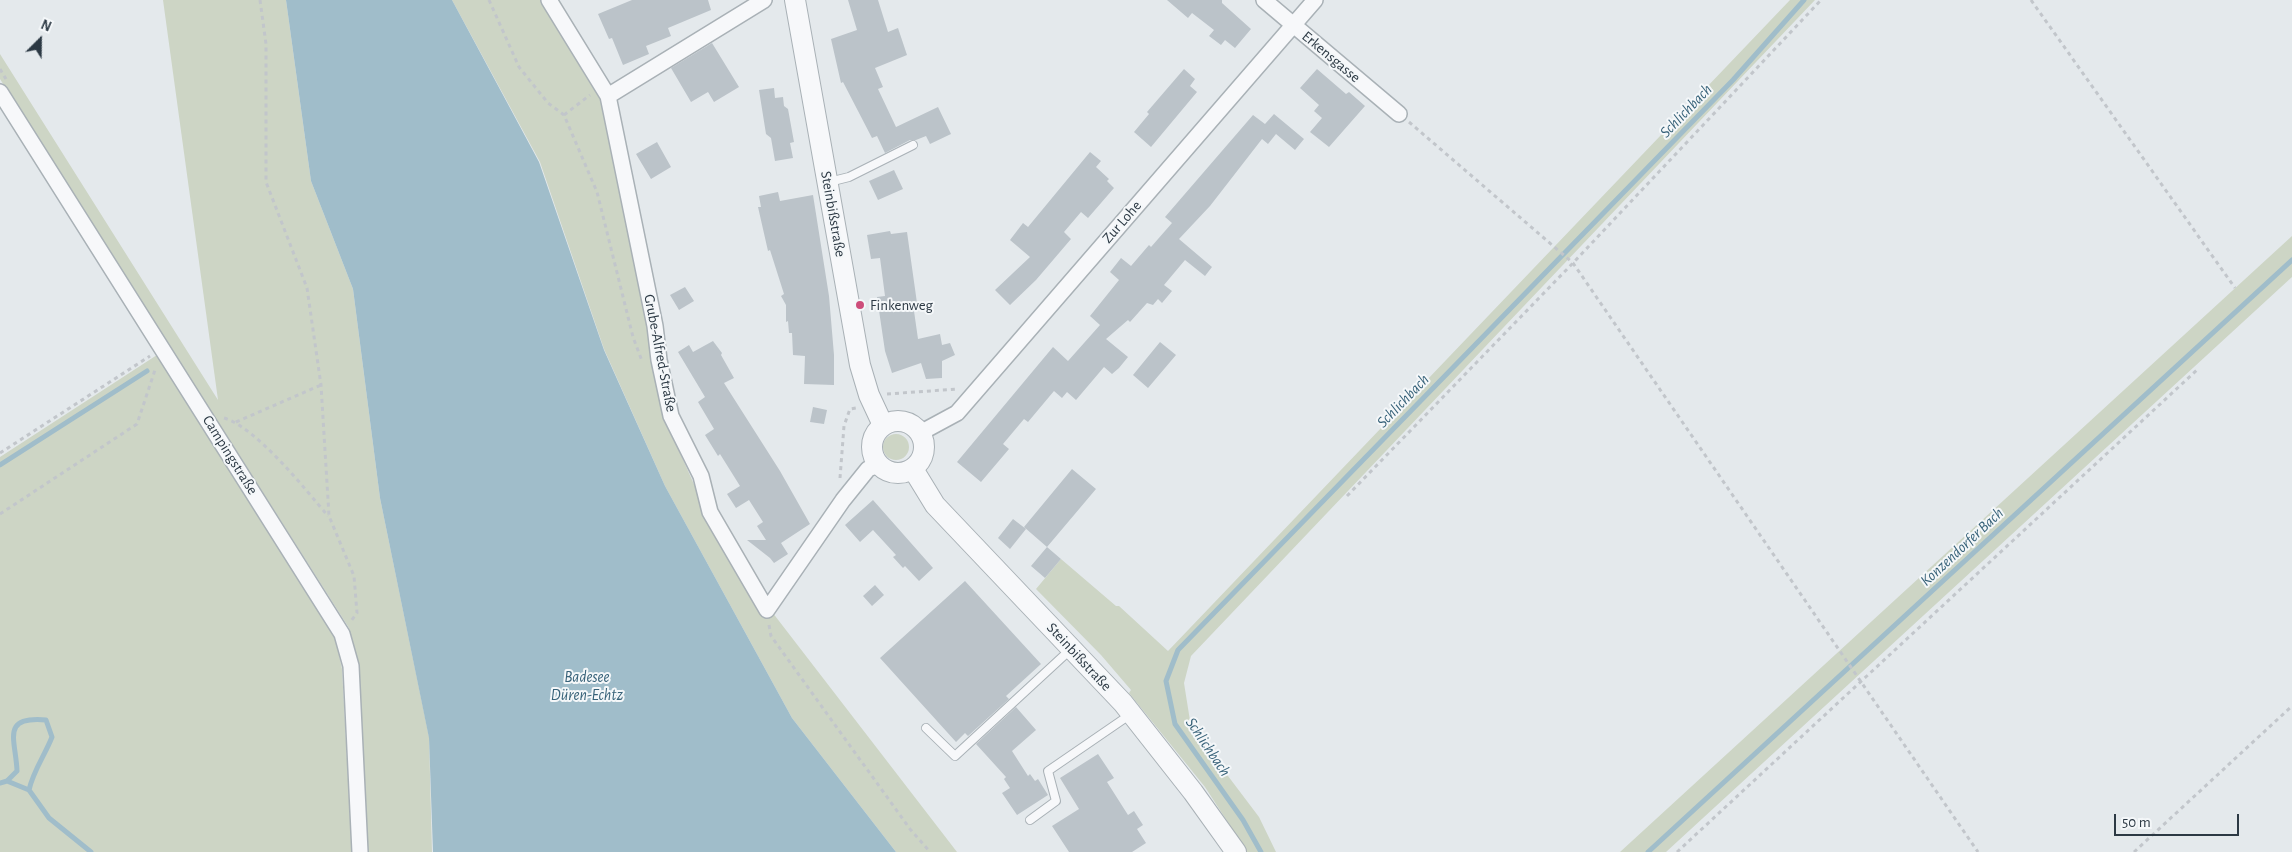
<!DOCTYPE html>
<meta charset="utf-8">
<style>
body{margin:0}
#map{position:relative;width:2292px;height:852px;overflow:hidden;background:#e4e9ec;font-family:"Alegreya Sans",sans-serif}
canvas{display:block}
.north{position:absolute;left:15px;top:15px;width:50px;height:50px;-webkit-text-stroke:4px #f4f7f9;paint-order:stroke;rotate:23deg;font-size:14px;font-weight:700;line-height:20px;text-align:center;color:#2c3944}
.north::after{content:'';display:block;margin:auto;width:18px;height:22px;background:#2c3944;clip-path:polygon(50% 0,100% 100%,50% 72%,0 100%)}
.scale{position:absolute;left:2114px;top:814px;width:125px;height:22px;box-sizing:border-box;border:2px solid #2c3944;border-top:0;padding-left:6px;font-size:15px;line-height:18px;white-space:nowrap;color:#2c3944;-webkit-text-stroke:4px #f4f7f9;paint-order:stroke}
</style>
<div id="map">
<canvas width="2292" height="852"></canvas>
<div class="north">N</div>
<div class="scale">50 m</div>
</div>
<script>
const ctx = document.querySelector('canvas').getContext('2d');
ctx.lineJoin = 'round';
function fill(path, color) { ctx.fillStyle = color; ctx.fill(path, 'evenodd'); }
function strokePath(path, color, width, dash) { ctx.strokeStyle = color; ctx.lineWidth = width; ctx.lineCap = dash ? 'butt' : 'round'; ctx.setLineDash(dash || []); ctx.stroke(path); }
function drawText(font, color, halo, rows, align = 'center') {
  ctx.font = font + ' "Alegreya Sans",sans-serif'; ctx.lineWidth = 4; ctx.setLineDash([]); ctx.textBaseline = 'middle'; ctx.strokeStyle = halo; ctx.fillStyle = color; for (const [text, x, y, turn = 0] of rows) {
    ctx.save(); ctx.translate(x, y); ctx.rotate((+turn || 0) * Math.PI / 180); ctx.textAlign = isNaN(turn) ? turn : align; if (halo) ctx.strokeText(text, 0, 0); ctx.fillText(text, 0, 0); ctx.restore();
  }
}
fill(new Path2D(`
 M163,0H286L311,181L353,289L380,498L429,737L432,852H366L359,665L349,628L0,79V54L218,400Z
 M452,0H541L607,107L672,435L722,547L957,852H896L792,718L665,486L604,349L540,162Z
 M1790,0H1815L1191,656L1184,683L1191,727L1259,817L1276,852H1247L1205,787L1129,693L1131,690L1101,655L1036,589L1061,559L1116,606H1119L1168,651Z
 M2292,236V277L1666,852H1620Z
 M157,355L335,636L342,669L352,852H0V457Z
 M883 447a13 13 0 1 1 26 0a13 13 0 1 1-26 0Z`), '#cdd5c5');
fill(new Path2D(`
 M286,0H452L539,162L604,350L665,486L792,718L896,852H433L429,738L380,498L353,289L311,181Z`), '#a0bdca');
strokePath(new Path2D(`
 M0,465L147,371
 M7,781L29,790
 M0,783L7,781L17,771C16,740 0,716 46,720L52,737C45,755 33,771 29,790L49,818L91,852
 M1261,852L1243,820L1175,724L1166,681L1178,650L1733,80L1804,0
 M1648,852L2292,260`), '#a0bdca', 5);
fill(new Path2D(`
 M632,0H708L711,10L668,28L671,36L646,46L649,54L623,65L612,38L609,39L598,14Z
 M848,0H878L888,32L898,28L907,55L875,68L883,87L878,89L896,127L938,107L951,134L930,144L926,136L916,140H910L885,153L877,136L872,138L843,82L841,83L831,39L857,30Z
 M1167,0H1222V3L1251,29L1235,48L1225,40L1221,45L1209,36L1214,30L1192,13L1188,18Z
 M712,43L739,87L714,102L708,92L691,102L671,68Z
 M1184,69L1195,79L1190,86L1197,92L1151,147L1134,132L1149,114L1147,112Z
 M1317,69L1346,94L1349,92L1365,106L1329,147L1310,132L1322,118L1314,111L1319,105L1300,88Z
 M774,88L775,98L783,97L784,106L788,109L794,142L790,143L793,158L775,161L771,138L766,134L759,90Z
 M1274,114L1304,139L1295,150L1276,134L1268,144L1262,139L1210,206L1179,239L1212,267L1205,276L1185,260L1164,285L1172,291L1162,303L1158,299L1153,305L1147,303L1130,322L1128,320L1106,339L1128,357L1119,368L1112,374L1104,367L1076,400L1067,392L1062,398L1054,391L1028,422L1024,419L1003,444L1009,449L981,482L957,462L1053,347L1068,361L1100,325L1090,316L1119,280L1110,272L1121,258L1131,266L1149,245L1151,247L1172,223L1165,217L1253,115L1265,124Z
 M657,142L671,167L651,179L636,154Z
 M1090,152L1101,161L1096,167L1109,179L1107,181L1114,188L1088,218L1081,212L1064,232L1071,239L1036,280L1010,305L995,290L1030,257L1010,240L1023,223L1028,227Z
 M894,170L903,189L878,200L869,181Z
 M778,192L780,201L813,195L829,296L834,355V385L804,384L805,356L793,355L792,333H789L788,321L786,322V305L781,296L784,294L770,250L768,251L758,207H761L759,196Z
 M890,231L891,234L907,232L917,303L913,304L918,339L940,334L942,345L950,343L955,355L942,361V378L926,379L921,363L892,373L885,351L877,297L885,296L880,258L871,259L867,235Z
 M685,287L694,301L679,310L670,295Z
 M713,341L722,353L721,355L734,378L724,383L780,471L810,524L781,543L788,554L774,563L770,558L747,540H766L757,526L763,522L749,500L736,508L727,494L740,486L720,454L718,456L705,435L714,429L698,402L705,397L678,352L689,345L693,352Z
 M1160,342L1176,355L1148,388L1133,375Z
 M813,407L827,410L824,424L810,422Z
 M1072,469L1096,489L1047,547L1024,527Z
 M873,500L933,568L919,581L905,566L903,568L893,557L896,555L873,530L860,542L845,525Z
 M1013,519L1026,529L1010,549L998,538Z
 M1047,547L1061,559L1045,578L1031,566Z
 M965,581L1041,664L1006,696L1009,699L968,736L965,733L956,742L880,658Z
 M875,585L884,595L872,606L863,596Z
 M1016,707L1036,730L1012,751L1028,776L1030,774L1035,781L1038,779L1048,795L1017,815L1002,793L1010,788L1004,779L1006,777L976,744Z
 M1098,754L1114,778L1107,782L1128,815L1134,811L1143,825L1137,829L1146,843L1132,852H1069L1052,826L1079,809L1060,778Z`), '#bbc3c9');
const service = new Path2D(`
 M829,182L849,177L913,145
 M926,728L955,756L1071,649
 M1030,820L1056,801L1048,771L1131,714`);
const minor = new Path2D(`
 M549,0L608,96L655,326L659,360L671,416L701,476L710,512L767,610L843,500L868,469L878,465
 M1264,0L1399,114
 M0,92L342,634L351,666L360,852
 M608,96L764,0
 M920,433L957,413L1315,0`);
const tertiary = new Path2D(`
 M795,0L860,365L869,395L883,425
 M872 447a26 26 0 1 1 52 0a26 26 0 1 1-52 0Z
 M913,469L935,505L1123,703L1193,792L1236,852`);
strokePath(service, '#a9b1b6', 10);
strokePath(minor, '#a9b1b6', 18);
strokePath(tertiary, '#a9b1b6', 22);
strokePath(new Path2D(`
 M260,0L266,44V182L307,288L321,385L329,516L354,576L357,613L351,621
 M489,0L519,67L548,103L564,115L597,192L633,337L642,361
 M2031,0L2235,288
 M0,69L6,79
 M564,115L590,95
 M1409,122L1573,263L1978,852
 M887,394L958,389
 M224,418C257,428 305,489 328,516
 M236,422L321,385
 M0,453L150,356
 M840,478L844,426L850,409L856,408
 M1347,496L1573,263L1821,0
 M0,514L137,424L156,367
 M769,625L771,636L910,829L930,852
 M1677,852L2198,369
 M2134,852L2292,706`), '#c2c6cb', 3, [4, 4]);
strokePath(service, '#f7f8fa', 8);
strokePath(minor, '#f7f8fa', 15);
strokePath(tertiary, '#f7f8fa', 20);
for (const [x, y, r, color] of [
 [860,305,5,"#cd4d7a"]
]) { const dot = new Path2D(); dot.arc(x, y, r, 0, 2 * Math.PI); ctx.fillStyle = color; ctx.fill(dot); strokePath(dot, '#f4f7f9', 2); }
drawText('15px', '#2c3944', '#f4f7f9', [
 ["Erkensgasse",1331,57,40],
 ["Steinbißstraße",833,214,80],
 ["Zur Lohe",1122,222,-49],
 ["Grube-Alfred-Straße",660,353,79],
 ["Campingstraße",230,455,58],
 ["Steinbißstraße",1079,657,47]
]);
drawText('15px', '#2c3944', '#f4f7f9', [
 ["Finkenweg",870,305]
], 'left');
drawText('italic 16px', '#366178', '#f4f7f9', [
 ["Schlichbach",1686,111,-46],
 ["Schlichbach",1403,401,-46],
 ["Konzendorfer Bach",1962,547,-43],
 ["Badesee",587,677],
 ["Düren-Echtz",587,695],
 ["Schlichbach",1208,747,56]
]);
</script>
